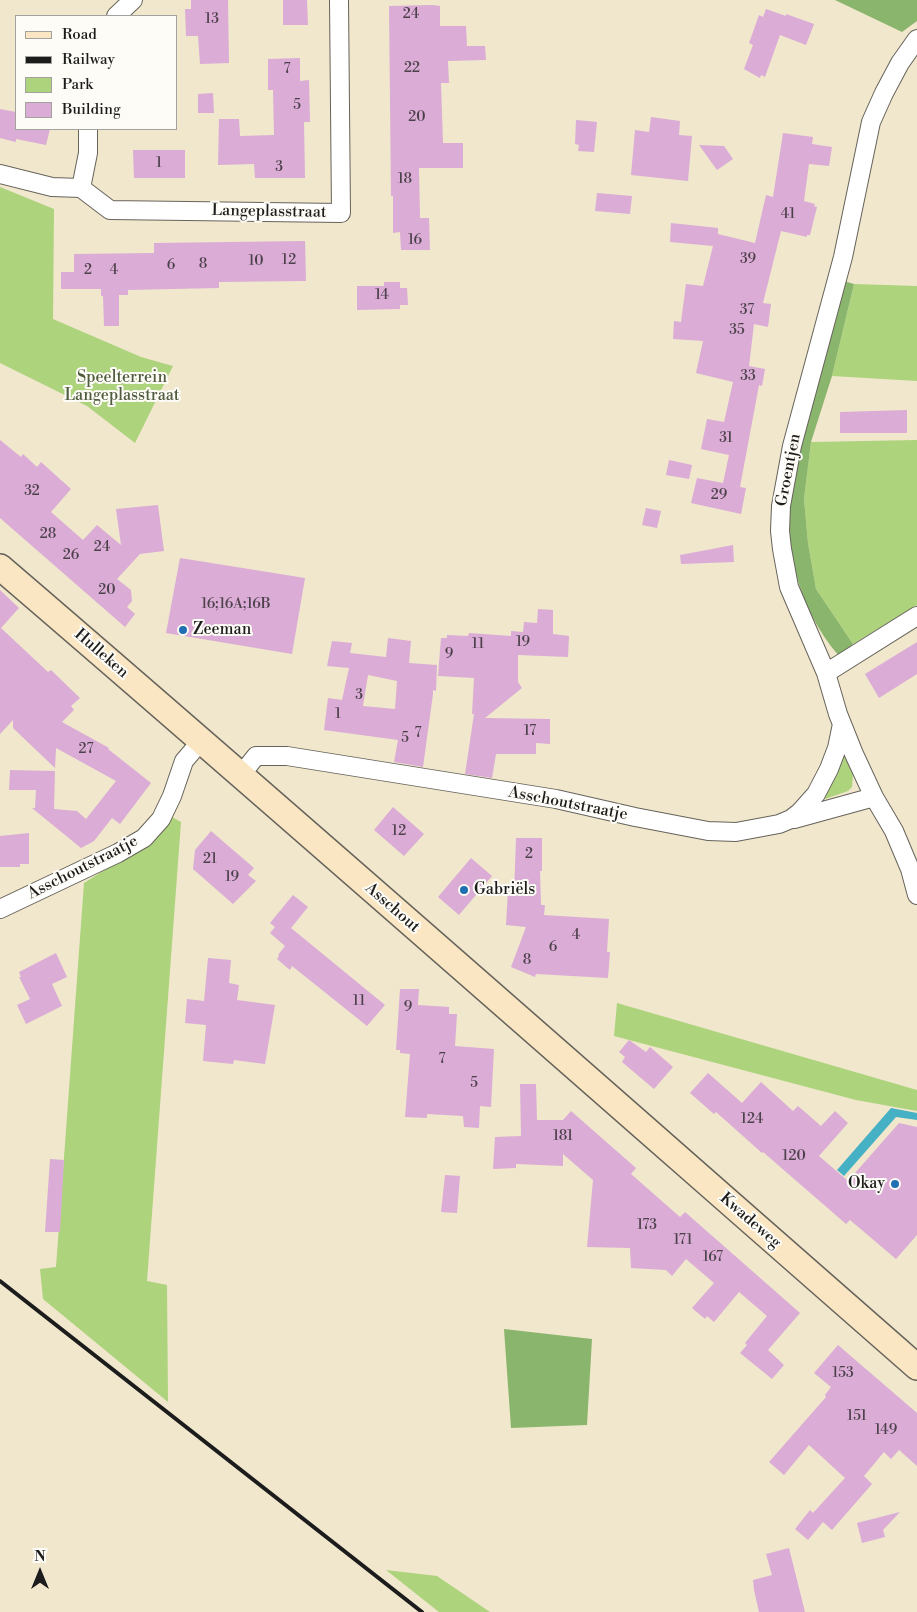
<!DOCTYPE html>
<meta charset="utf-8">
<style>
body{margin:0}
#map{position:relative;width:917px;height:1612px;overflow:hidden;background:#f0e7cd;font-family:"Libre Bodoni",serif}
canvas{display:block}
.legend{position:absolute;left:15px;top:15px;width:162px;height:115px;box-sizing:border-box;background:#fdfcf7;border:1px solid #a3a29f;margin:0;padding:6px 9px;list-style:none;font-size:15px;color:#1c1c1c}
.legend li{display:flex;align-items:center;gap:10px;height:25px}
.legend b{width:25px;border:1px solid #a3a29f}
.north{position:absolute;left:15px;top:1547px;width:50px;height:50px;-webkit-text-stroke:4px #fdfcf7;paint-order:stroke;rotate:0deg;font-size:14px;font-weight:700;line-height:20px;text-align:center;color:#1c1c1c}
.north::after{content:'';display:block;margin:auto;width:18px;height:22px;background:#1c1c1c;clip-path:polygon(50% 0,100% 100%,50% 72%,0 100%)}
</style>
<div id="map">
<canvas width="917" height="1612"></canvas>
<ul class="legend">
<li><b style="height:6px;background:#fbe6c4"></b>Road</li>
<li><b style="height:6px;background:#1c1c1c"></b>Railway</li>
<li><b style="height:14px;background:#add37c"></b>Park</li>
<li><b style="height:14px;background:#daacd6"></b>Building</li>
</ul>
<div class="north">N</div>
</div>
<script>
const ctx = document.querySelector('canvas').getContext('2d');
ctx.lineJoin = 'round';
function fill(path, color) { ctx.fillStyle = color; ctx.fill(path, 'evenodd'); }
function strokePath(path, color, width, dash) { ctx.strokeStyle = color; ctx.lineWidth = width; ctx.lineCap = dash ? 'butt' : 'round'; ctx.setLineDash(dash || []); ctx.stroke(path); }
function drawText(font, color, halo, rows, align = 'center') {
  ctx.font = font + ' "Libre Bodoni",serif'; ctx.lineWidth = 4; ctx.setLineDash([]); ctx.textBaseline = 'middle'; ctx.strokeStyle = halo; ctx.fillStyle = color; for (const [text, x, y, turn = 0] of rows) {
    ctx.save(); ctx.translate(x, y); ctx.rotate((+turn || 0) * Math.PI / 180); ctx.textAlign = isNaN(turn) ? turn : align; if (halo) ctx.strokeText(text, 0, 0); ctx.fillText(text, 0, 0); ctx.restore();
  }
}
fill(new Path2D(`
 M0,187L54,209L53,319L141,357L173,366L135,443L87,406L0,363Z
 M854,284L917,286V381L832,376Z
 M917,440V605L853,644L816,589L808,543L804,499L811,442Z
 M844,757L846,758L853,775L852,787L848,791L825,799L823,797L842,758Z
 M172,817L181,822L147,1281L167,1285L168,1402L43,1299L40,1269L56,1267L84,883L158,836Z
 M617,1003L917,1090V1111L856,1100L614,1036Z
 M386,1570L437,1576L490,1612H439Z`), '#add37c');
fill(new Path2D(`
 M835,0H917V21L902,32Z
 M837,279L854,284L832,376L811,442L804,499L808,543L816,589L853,644L839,656C796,606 781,539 792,475C796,451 803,428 808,405C818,363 827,321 837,279Z
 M504,1329L592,1339L587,1425L511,1428Z`), '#8ab56c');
fill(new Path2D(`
 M891,1108L917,1113V1120L896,1117L844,1176L837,1170Z`), '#46b0c4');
fill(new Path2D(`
 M191,0H228L229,63L200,64L198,36H186L185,9H191Z
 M283,0H307L308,25H283Z
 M432,5L440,6V26H466L467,46H485L486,60L448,61L449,83H441L443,143H463V168H419L420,218H429L430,250H401L400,232L393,233V196H391L389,6Z
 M766,9L786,16V14L814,24L806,45L780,35L765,77L761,75L760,78L744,69L753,45L749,43L759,15L763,17Z
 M300,58V81L309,80L310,122H304L305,178H255L254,164L218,165L219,119H239L240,136L274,135L273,90H268V59Z
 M213,93L214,113H198V94Z
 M0,109L16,112V129H50L46,145L16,139V142L0,138Z
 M651,117L680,121L679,135L692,136L688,181L631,175L635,130L649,132Z
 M576,120L597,122L594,152L578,151L579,145L575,144Z
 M783,133L813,137L812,144L832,147L829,166L809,164L804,201L815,204L814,206L817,207L810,235H807V237L781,231L763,303L771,304L768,327L754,324L749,366L765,369L762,386L759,385L740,487L746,488L741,514L691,503L697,478L723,483L729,455L701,449L707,419L724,422L733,382L696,373L703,341L673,339L674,321L681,322L686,284L703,286L713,246L670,242L671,223L718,228V234L755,243L766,195L773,197Z
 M699,145L724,146L733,159L717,170Z
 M133,150H185V178H134Z
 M597,193L632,196L630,214L595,211Z
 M305,241L306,281L219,282V288L128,290V295H119V326H104L103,296H101V289H61V272H74V254L154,253V243Z
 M384,282H400V288H407L408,305H400V309L357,310V286H384Z
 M907,410V433H840V412Z
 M0,440L21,457L23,454L37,467L41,462L71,489L51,512L83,540L97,525L121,545L116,509L158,505L164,551L140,554L117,579L131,590L132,601L127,607L135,614L125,627L0,518Z
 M669,460L692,465L689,479L666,475Z
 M646,508L661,511L657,528L642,525Z
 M733,545L734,562L681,564L680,555Z
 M180,558L305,578L292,654L166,633Z
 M0,590L19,608L1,628L48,672L51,670L80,698L71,706L74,710L62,722L109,748L108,749L151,783L120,824L112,818L94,841L81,848L32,808H35L36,790H9L10,770L55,771L54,809L77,811L86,819L116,781L56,748L55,768L13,728V720L0,734Z
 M538,609L553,610V634L569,636L568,657L518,655V682L522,688L485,718L550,719V744L536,743V754H496L492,778L465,774L474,714H472L474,678L438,676L441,638H447V635L468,636L469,633L511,636V631L523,632L524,622L537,623Z
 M388,638L411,641L409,663L437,665L436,691L433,690V694L423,767L394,762L398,740L324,730L328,698L342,700L349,668L327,666L332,641L352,643L350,653L386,657ZM368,675L397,681L395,709L363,706Z
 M917,642V674L879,698L865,674Z
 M393,807L424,834L404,856L374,830Z
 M211,831L254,868L248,875L256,881L233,904L193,869L195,850Z
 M29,833V864H20V867H0V836Z
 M516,838H542V871H540L541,905H545L544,915L609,919L607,952H610L608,978L536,974L535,977L511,967L526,927L506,925L508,890L514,895Z
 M471,858L492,876L459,915L438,897Z
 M293,895L308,907L291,928L385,1005L367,1026L292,966L290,970L277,959L279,956L278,955L285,946L270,933L275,927L270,923Z
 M56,953L67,977L52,984L62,1006L26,1024L17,1005L30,999L19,977H21L19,972Z
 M208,958L231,960L229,983L239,985L237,1000L275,1005L265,1064L234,1060L233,1064L203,1061L206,1025L185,1023L187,999L204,1001Z
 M400,989H419L418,1005L449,1007V1014H457L455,1046L494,1049L491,1107L480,1106L479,1128L464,1127L463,1116L427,1114V1118L405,1117L410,1054L400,1053V1050H396Z
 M629,1040L646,1052L650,1047L673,1067L654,1089L622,1062L625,1057L619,1052Z
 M708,1073L742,1103L761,1082L793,1111L798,1106L821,1126L835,1111L848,1123L819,1156L848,1181L899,1123L917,1127V1235L896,1259L850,1220L846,1224L763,1152L762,1153L716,1112L714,1114L690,1093Z
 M520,1084H536L537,1120H563L571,1111L636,1168L631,1174L680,1217L685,1212L800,1313L768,1350L784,1365L772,1379L740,1353L747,1345L745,1343L767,1316L739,1292L714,1322L707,1316L705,1319L692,1308L714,1283L686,1259L672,1276L666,1270L631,1268L630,1248L587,1247L593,1180L563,1154V1166L516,1164V1168L493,1169L495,1137L521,1136Z
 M50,1159L64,1160L60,1232H45Z
 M445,1175L460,1176L457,1213L441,1212Z
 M838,1345L917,1413V1466L899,1450L891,1459L884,1452L864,1476L872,1484L832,1530L823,1522L808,1540L795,1529L810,1510L813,1513L845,1478L809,1445L784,1475L769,1462L826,1397L825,1395L831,1387L814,1373Z
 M900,1512L883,1530L885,1537L862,1543L857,1523Z
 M789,1548L805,1612H759L754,1590L753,1580L772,1575L766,1554Z`), '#daacd6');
const street = new Path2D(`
 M116,16L133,0
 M917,39L900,63L884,93L871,122L843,257L792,446L781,506L780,531L782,549L789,587L826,673L838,714L854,754L874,797L894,831L910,869L917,895
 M0,174L52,187L81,188L110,210L341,213L339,0
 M81,188L88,153V129
 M826,673L917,616
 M241,775L256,756H287L556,799L635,817L708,831L736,832L779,824L791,819L800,812L816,794L829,769L837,748L842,724
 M794,819L874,797
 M0,909L118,853L144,838L161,819L172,796L184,761L202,740`);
const secondary = new Path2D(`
 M0,567C308,831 612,1100 917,1367`);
strokePath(street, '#66635a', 20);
strokePath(secondary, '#66635a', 28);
strokePath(street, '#fff', 18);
strokePath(secondary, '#fbe6c4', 25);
strokePath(new Path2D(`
 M0,1281L422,1612`), '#1c1c1c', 4);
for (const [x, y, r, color] of [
 [183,630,5,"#1f6fb2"],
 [464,890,5,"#1f6fb2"],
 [895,1184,5,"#1f6fb2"]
]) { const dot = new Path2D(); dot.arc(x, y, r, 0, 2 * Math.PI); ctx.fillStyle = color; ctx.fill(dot); strokePath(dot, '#fdfcf7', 2); }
drawText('14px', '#4c404a', null, [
 ["24",411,15],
 ["13",212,20],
 ["22",412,69],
 ["7",287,70],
 ["5",297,106],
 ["20",417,118],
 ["1",159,164],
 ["3",279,168],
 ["18",405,180],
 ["41",788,215],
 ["16",415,241],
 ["39",748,260],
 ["12",289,261],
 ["10",256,262],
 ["8",203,265],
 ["6",171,266],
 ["2",88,271],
 ["4",114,271],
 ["14",382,296],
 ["37",747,311],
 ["35",737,331],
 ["33",748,377],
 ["31",726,439],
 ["32",32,492],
 ["29",719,496],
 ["28",48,535],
 ["24",102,548],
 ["26",71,556],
 ["20",107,591],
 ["16;16A;16B",236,605],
 ["19",523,643],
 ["11",478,645],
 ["9",449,655],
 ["3",359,696],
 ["1",338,715],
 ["17",530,732],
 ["7",418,734],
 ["5",405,739],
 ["27",86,750],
 ["12",399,832],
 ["2",529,855],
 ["21",210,860],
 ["19",232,878],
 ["4",576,936],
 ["6",553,948],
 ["8",527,961],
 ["11",359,1002],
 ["9",408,1008],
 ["7",442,1060],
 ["5",474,1084],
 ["124",752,1120],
 ["181",563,1137],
 ["120",794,1157],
 ["173",647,1226],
 ["171",683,1241],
 ["167",713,1258],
 ["153",843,1374],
 ["151",857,1417],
 ["149",886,1431]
]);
drawText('16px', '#1c1c1c', '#fdfcf7', [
 ["Langeplasstraat",269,212,1],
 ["Groentjen",789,470,-79],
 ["Hulleken",101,654,41],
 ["Asschoutstraatje",568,804,11],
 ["Asschoutstraatje",83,868,-27],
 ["Asschout",392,908,41],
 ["Kwadeweg",750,1221,41]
]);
drawText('16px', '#4f5c3e', '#fdfcf7', [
 ["Speelterrein",122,378],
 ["Langeplasstraat",122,396]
]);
drawText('16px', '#1c1c1c', '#fdfcf7', [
 ["Zeeman",193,630],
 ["Gabriëls",474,890],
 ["Okay",885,1184,"right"]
], 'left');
</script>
